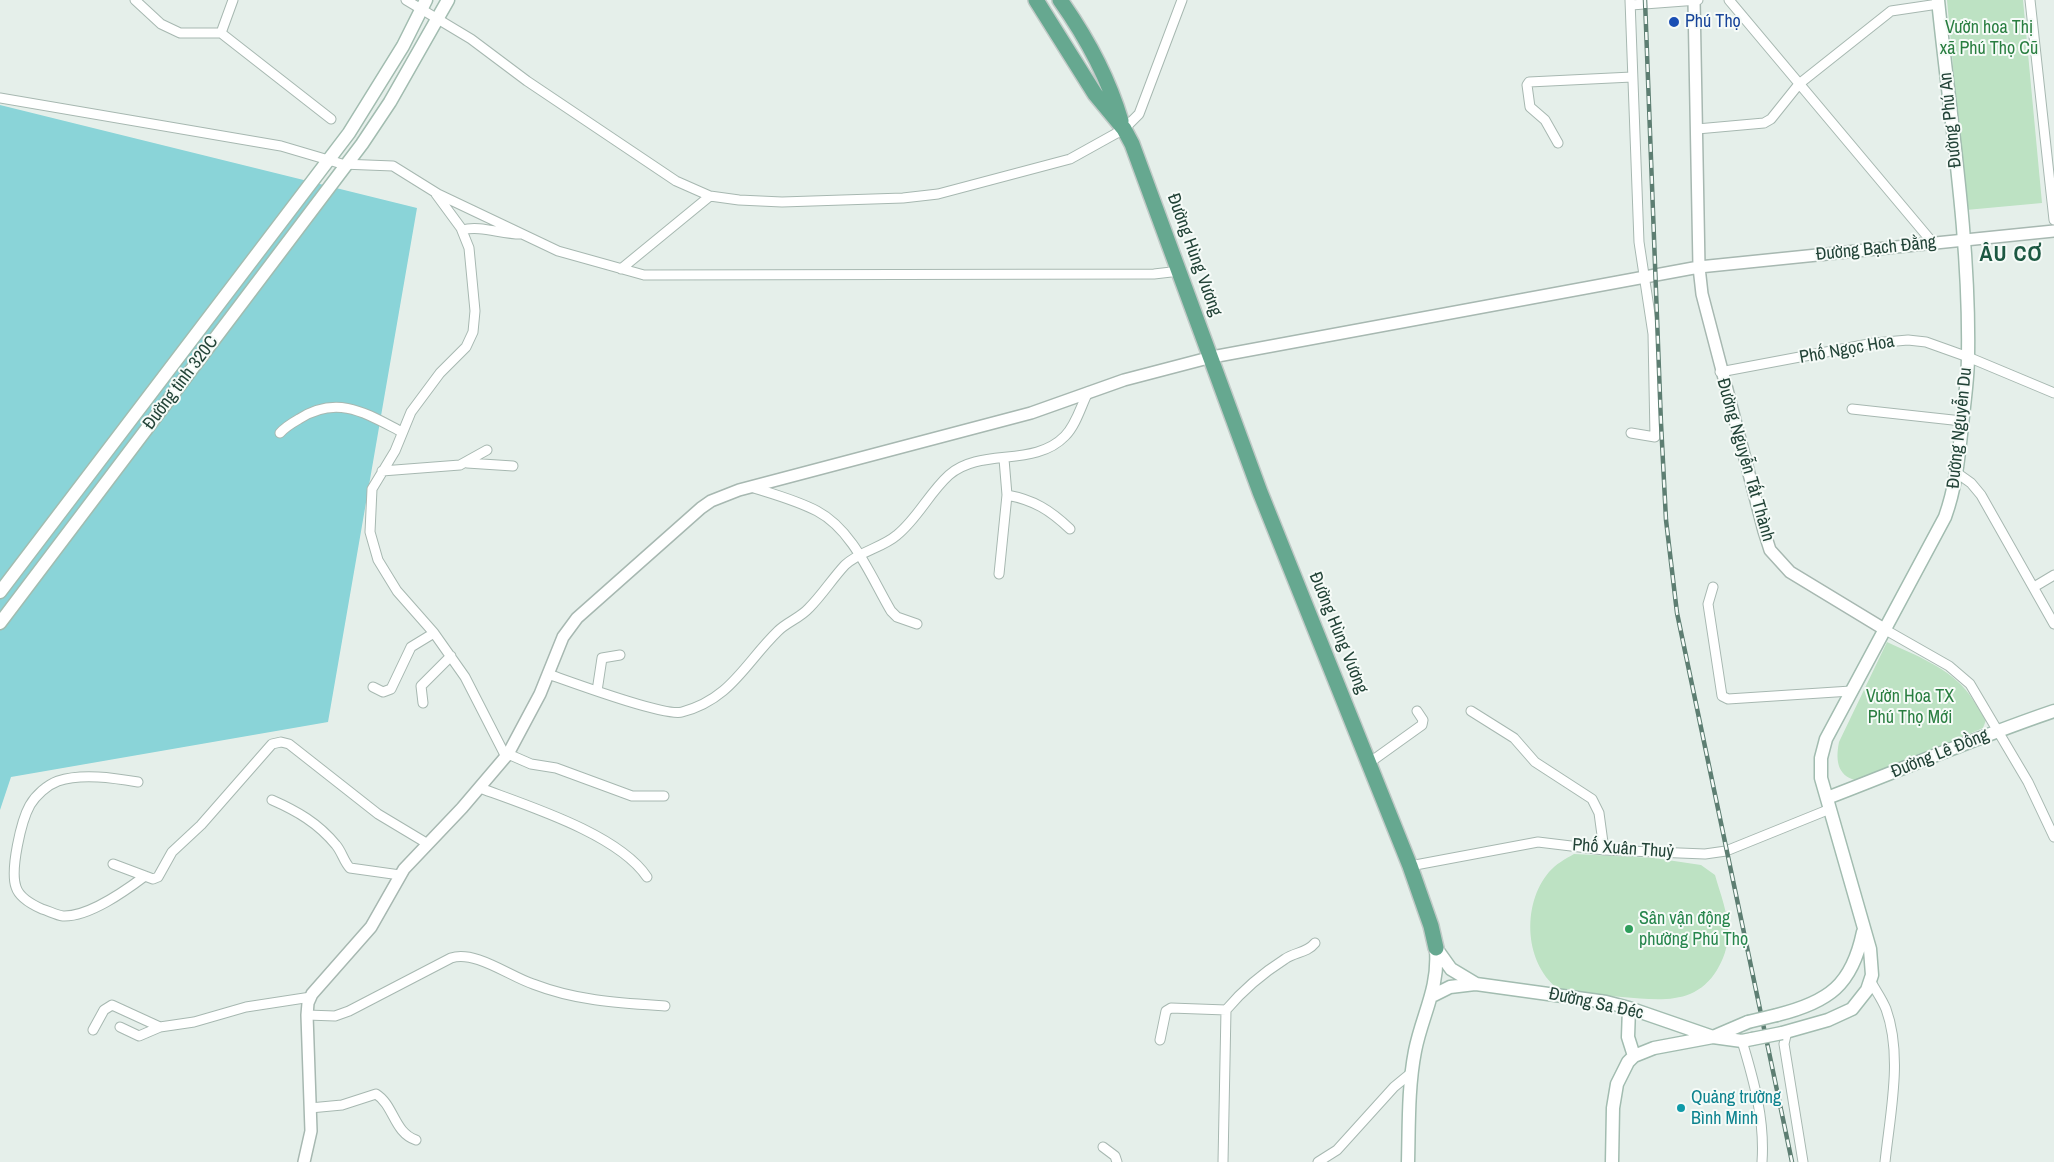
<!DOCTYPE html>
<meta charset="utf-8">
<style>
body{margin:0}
canvas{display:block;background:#e5efea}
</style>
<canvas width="2054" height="1162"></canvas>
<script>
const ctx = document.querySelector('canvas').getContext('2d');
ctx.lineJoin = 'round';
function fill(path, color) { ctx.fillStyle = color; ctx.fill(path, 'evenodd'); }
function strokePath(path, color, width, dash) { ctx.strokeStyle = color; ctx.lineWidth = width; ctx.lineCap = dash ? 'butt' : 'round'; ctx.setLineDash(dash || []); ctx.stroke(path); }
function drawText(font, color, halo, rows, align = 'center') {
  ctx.font = font + ' "Archivo Narrow",sans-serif'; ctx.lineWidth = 4; ctx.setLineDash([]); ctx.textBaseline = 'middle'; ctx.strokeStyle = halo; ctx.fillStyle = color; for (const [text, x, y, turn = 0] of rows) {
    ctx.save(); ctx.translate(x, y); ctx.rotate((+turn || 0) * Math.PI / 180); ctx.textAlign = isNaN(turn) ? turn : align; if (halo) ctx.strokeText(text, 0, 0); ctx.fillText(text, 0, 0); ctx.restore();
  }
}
fill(new Path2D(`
 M1947,0H2023L2042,203L1966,210Z
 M1887,642C1915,655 1950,668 1969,694C1975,702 1980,711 1986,720L1983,728L1860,781C1838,778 1835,762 1839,742Z
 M1574,854L1654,858L1701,865L1715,875C1720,893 1729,915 1728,934C1728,947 1723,960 1717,970C1695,1006 1658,1000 1622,997C1608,996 1572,997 1561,991C1524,966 1521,905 1549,872C1556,864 1565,859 1574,854Z`), '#bde2c3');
fill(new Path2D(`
 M0,105L417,208L328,722L11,777L0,810Z`), '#8ad4d8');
const minor = new Path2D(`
 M135,0L161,24L180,33H221L331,119
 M406,0L471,39L527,81L676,181L710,196L739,200L782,202L903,198L938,194L1070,159L1124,129L1139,114L1182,0
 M1630,0L1639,242L1653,334L1655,437L1631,433
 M1729,0L1933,243
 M2030,0L2054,220
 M1631,5L1698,0
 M221,33L233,0
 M0,98L281,146L342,164L393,166L438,194L558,251L644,275L1154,274L1180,271
 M1697,129L1764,123L1771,119L1799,84L1891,11L1938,4
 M1558,143L1545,120L1530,107L1527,85L1529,82L1632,77
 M436,194L461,228L469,248L475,311L473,332L466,347L440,373L411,412L395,451L372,489L370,532L378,560L397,591L434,633L465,677L506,757
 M462,230C480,225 501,234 520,234
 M621,269L710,196
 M1720,372L1874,343L1908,340L1926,342L1968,357L2054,393
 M1852,409L1962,421
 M280,433C285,427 292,423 299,419C338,394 367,414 402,432
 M467,463L513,466
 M382,471L460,465L487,450
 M1957,473L1971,483L1981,495L2054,624
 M751,487C773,494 796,500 817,511C853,530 871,577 891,611L897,617L917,624
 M1007,495C1034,500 1050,510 1070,529
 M999,574L1007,495L1004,459
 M1713,587L1708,604L1722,696L1728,699L1851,691
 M2034,587L2054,575
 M1884,629L1949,666L1970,684L2028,782L2054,837
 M548,674C571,682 665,717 682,712C731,699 745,663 778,631C787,622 800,618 809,608C822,595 832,579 845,565C860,551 882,548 897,535C918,518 929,493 949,475C981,447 1034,468 1065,436C1076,425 1081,406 1088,392
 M373,687L383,692L391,689L411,647L434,633
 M597,691L602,658L620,655
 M423,703L421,686L451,656
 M1471,711L1514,738L1535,762L1592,799L1599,813L1604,850
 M508,754L531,764L556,768L632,796H664
 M1369,763L1422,725L1423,720L1417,711
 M138,782C114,778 82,773 58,781C47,785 36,795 30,805C21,821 10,870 16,887C19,897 33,905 42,909C49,911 56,915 63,916C89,917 125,891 145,876
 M480,788C528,806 618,834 647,877
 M272,800C297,811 318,823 336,845C342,852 344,862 350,868L400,875
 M113,864L153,879L158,877L172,852L201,825L272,744L281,742L289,744L378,814L428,844
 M1410,866L1538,842L1604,850L1705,854L1726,851L1830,809
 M1871,982C1876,991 1882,999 1886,1009C1903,1056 1890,1114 1885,1162
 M307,1015L335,1016L349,1011L451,958C475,950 509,976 533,984C577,1001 619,1003 665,1006
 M120,1027L139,1036L160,1027L194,1022L246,1007L311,997
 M93,1030L104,1010L112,1005L160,1027
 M1787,1031L1784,1044L1803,1162
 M1160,1040L1166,1011L1171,1008L1226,1010
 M1742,1041C1754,1081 1765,1120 1762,1162
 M310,1108L342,1105L376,1094C394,1105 394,1133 416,1140
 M1103,1147L1115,1156L1117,1162
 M1223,1162L1226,1010C1242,991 1263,973 1285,959C1295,952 1307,953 1315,943
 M1318,1162L1337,1150L1394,1087L1411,1073`);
const tertiary = new Path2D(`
 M1694,0L1699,267L1702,294L1764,531L1770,550L1790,572L1884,629
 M304,1162L311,1131L307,1015L308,1003L312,994L371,927L404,869L462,808L508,754L540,694L563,637L577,618L701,508L711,501L739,490L1031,413L1124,380L1212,357L1699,267L2054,231`);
const secondary = new Path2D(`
 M0,592L349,133L403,46L426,0
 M0,623L362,144L390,102L448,0
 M1827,798C1903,769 1977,737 2054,711
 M1436,948L1451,969L1476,984L1606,1002L1629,1008L1713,1037L1742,1041L1752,1039
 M1432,996L1450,987L1475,984
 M1629,1008L1628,1037L1634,1056
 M1777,1015C1829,1002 1852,985 1863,932
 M1782,1033L1828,1020L1852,1009L1867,990L1872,975L1870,949L1821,778V758L1826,739L1945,517C1957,484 1959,451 1963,416C1965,396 1968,376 1968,356C1970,237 1950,118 1938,0
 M1408,1162C1409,1125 1408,1087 1415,1051C1422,1015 1439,989 1436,950
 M1612,1162L1613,1108L1617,1084L1628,1062L1634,1056L1654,1048L1713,1037L1748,1022`);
const primary = new Path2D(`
 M1036,0L1095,94L1124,129L1132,144L1260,492L1410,866L1431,926L1436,948
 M1060,0C1087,38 1108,77 1121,121`);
strokePath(minor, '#a7b8b1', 11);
strokePath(tertiary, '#a7b8b1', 14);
strokePath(secondary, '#a2bcb0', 15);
strokePath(primary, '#c1cac7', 18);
strokePath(minor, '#fff', 9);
strokePath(tertiary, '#fff', 11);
strokePath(secondary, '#fff', 12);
strokePath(primary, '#66a890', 15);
const rail = new Path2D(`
 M1645,0L1661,423L1666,520L1677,613L1792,1162`);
strokePath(rail, '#5d7e72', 4.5);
strokePath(rail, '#f6fbf8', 2.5, [8]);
const secondaryBridge = new Path2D(`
 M1748,1022L1777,1015
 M1752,1039L1782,1033`);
strokePath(secondaryBridge, '#a2bcb0', 15, []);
strokePath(secondaryBridge, '#fff', 12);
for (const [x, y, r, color] of [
 [1674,22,6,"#1a4fb4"],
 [1629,929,5,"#2e9e5b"],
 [1681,1108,5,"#0f9aa8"]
]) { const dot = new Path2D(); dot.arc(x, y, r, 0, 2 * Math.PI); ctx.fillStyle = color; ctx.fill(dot); strokePath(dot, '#f6fbf8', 2); }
drawText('18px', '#164399', '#f6fbf8', [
 ["Phú Thọ",1685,22]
], 'left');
drawText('18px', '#297e40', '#f6fbf8', [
 ["Vườn hoa Thị",1989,28],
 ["xã Phú Thọ Cũ",1989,49],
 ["Vườn Hoa TX",1910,697],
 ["Phú Thọ Mới",1910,718]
]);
drawText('18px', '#224337', '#f6fbf8', [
 ["Đường Phú An",1951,120,-96],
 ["Đường Bạch Đằng",1876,249,-6],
 ["Đường Hùng Vương",1194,255,70],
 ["Phố Ngọc Hoa",1847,350,-10],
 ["Đường tỉnh 320C",181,383,-53],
 ["Đường Nguyễn Du",1960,428,-84],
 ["Đường Nguyễn Tất Thành",1745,460,74],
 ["Đường Hùng Vương",1338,633,68],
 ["Đường Lê Đồng",1940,754,-22],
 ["Phố Xuân Thuỷ",1623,849,4],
 ["Đường Sa Đéc",1596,1004,12]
]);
drawText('18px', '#27864d', '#f6fbf8', [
 ["Sân vận động",1639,919],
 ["phường Phú Thọ",1639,940]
], 'left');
drawText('18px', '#0d838f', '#f6fbf8', [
 ["Quảng trường",1691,1098],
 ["Bình Minh",1691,1119]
], 'left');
ctx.letterSpacing = '1px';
drawText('bold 22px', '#1c5842', '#f6fbf8', [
 ["ÂU CƠ",2011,255]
]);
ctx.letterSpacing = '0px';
</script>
